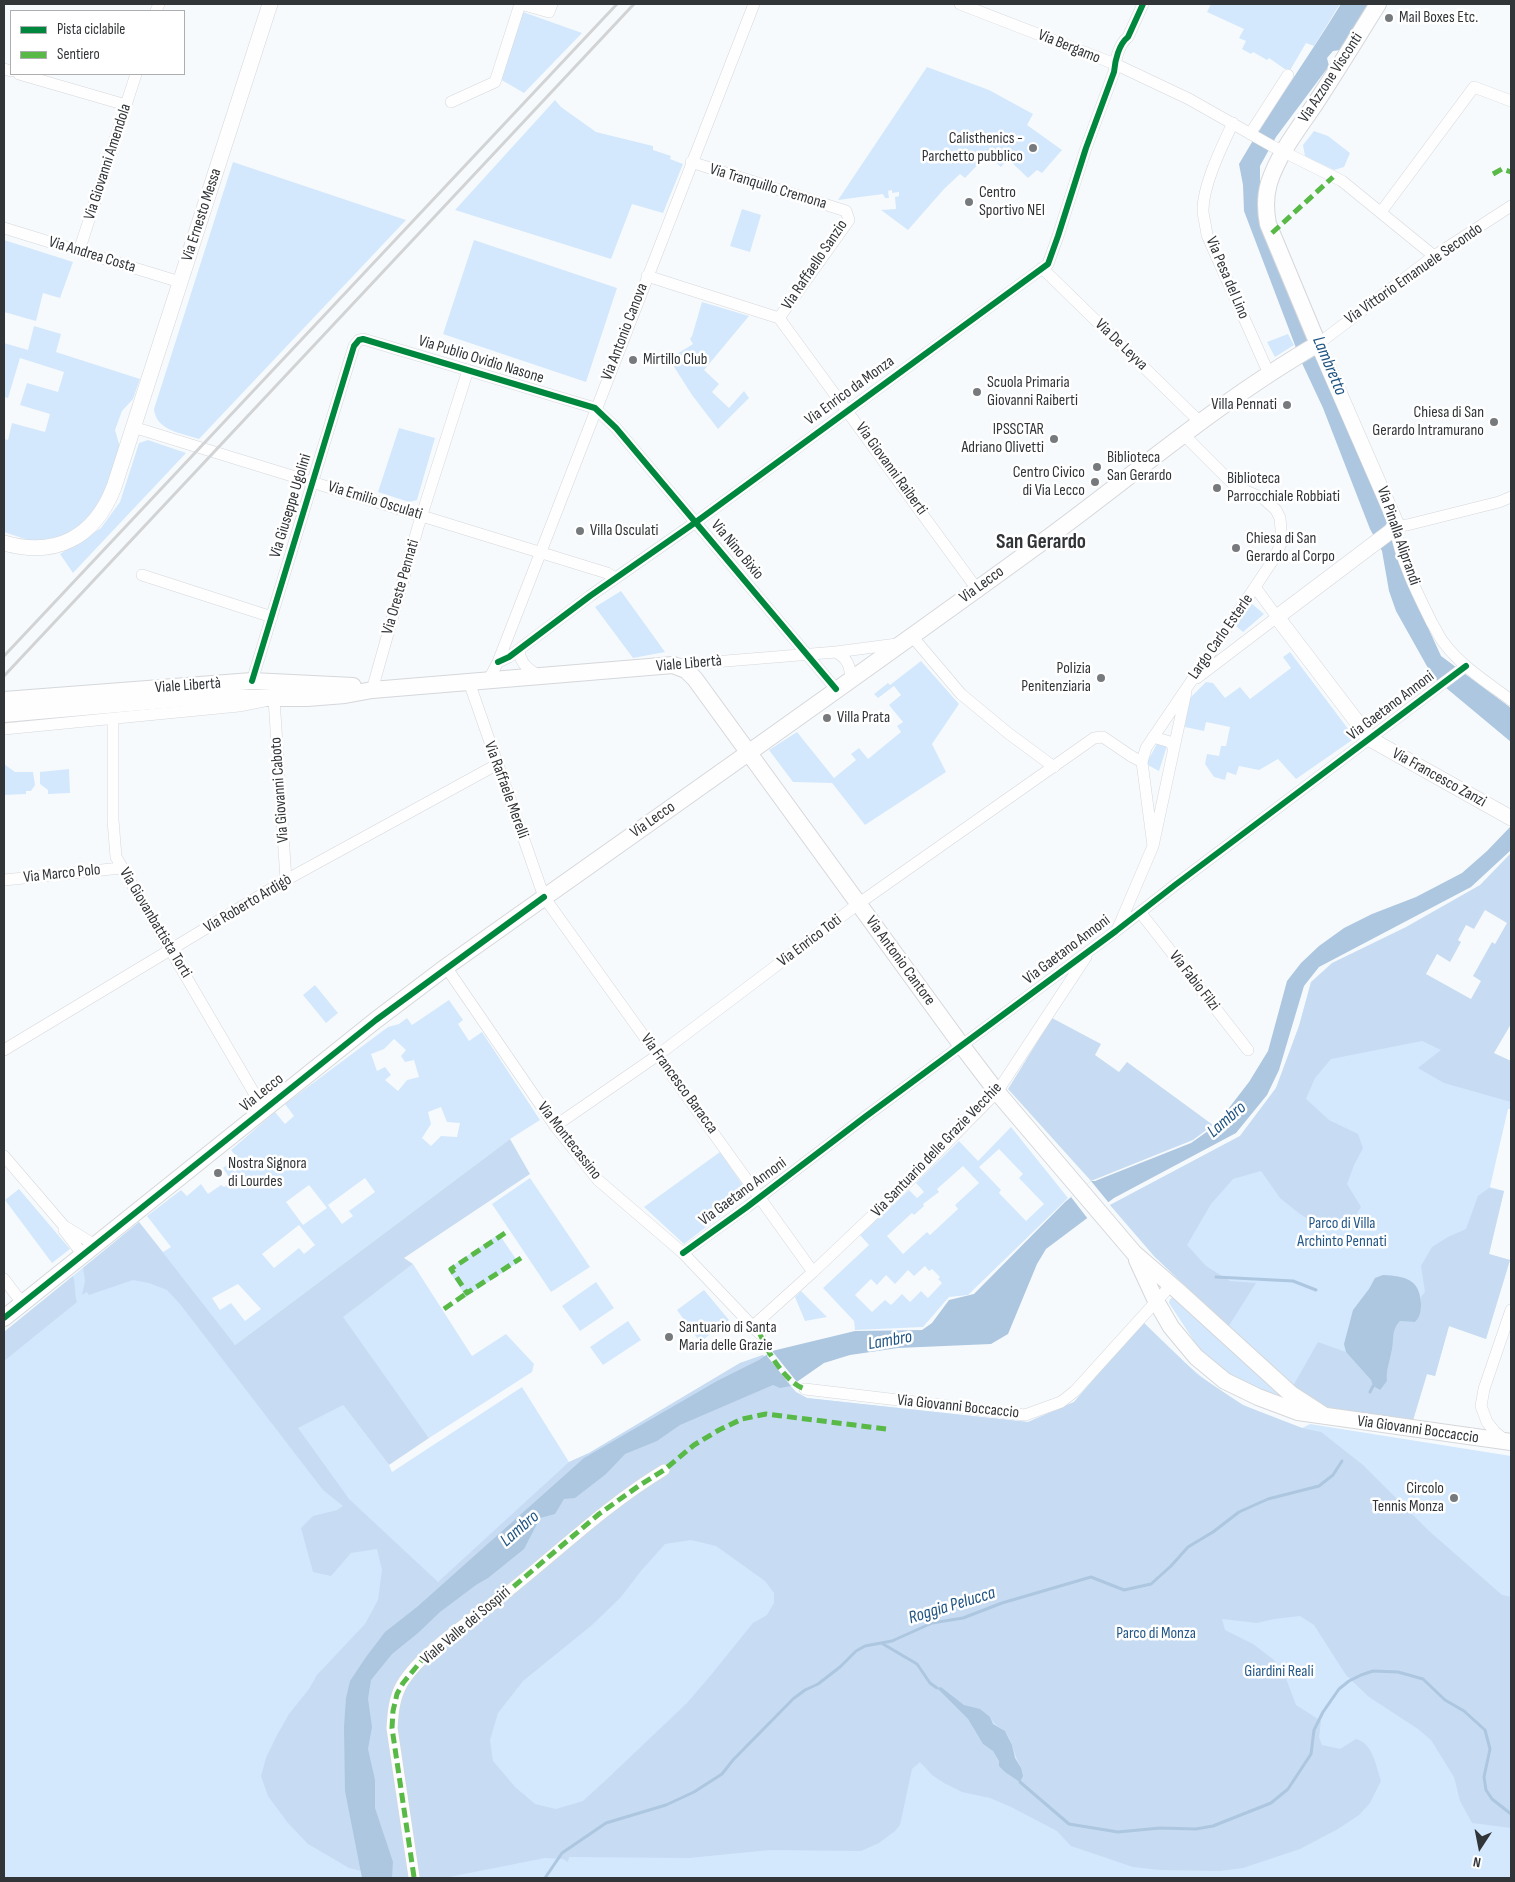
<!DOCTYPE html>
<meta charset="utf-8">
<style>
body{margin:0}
#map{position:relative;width:1515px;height:1882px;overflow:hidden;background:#f7fafc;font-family:"Sofia Sans Condensed",sans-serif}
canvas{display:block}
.frame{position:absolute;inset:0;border:5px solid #323538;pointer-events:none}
.legend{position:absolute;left:10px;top:10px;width:175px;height:65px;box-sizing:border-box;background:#fff;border:1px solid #adaeaf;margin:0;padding:6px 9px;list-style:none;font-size:15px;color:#323538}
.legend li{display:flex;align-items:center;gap:10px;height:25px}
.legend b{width:25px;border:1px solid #adaeaf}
.north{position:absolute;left:1455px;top:1822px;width:50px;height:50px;-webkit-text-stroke:4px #fff;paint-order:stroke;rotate:191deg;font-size:14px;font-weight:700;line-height:20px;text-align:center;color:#323538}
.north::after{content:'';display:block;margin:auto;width:18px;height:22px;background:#323538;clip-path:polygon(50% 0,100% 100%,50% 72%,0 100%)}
</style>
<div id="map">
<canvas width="1515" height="1882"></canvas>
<div class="frame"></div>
<ul class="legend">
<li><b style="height:6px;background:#00873e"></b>Pista ciclabile</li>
<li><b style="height:6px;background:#58b947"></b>Sentiero</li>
</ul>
<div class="north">N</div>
</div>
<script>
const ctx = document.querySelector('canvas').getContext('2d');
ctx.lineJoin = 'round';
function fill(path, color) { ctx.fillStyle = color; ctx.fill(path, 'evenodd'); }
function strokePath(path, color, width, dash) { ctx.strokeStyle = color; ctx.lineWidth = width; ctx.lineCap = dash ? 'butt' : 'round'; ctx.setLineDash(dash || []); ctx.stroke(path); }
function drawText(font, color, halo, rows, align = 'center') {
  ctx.font = font + ' "Sofia Sans Condensed",sans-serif'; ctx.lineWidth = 5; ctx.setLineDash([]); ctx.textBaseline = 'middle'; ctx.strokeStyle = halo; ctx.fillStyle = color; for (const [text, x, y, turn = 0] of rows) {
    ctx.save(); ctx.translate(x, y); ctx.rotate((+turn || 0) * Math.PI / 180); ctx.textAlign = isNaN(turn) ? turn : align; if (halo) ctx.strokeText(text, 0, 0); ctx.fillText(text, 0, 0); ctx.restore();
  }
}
fill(new Path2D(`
 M1211,4H1340L1314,46L1306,43L1289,72L1269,58L1267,60L1253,52L1251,54L1242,49L1246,41L1239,38L1244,29L1207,12Z
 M523,12L582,33L524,93L500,79Z
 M927,67L989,90L1033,114L1027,125L1062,150L1042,173L1037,170L1028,178L1008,159L1001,167L987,155L965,178L960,174L944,189L908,230L881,210L896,209L895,197L899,196V192L892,193V190L888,191L889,198H885L883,194L838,200Z
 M555,100L561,107L596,132L653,146V150L671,156L670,159L683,164L663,213L632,204L611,259L455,210Z
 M1314,131L1328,136L1350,153L1344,167L1334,170L1305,156L1303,145Z
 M233,162L406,220L199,439C182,433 156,431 154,409Z
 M742,209L761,215L750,252L730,246Z
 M4,240L73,262L60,298L43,293L36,321L4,312Z
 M474,240L617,288L586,382L443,334Z
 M702,302L749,316L704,370L719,384L712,392L729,408L744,391L749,398L718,429L692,395L669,359L693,344L690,339L692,336Z
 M34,326L61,334L56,352L140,379L133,399L122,411L115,430L120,447L103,497L94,512L77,528L64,535L46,540H28L4,532V439L8,440L12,423L45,432L50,414L20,405L27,383L58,392L64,372L20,358L8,398L4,397V343L28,350Z
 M1288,334L1294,345L1275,357L1267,342Z
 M399,428L435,438L417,500L409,502L378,492Z
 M148,440L186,453L73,573L60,554L101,528L120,502L139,443Z
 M621,591L665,652L633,658L595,607Z
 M1251,603L1264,614L1243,632L1236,626Z
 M1290,652L1355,738L1296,779L1278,759L1259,770L1239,766L1236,775L1227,772L1225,780L1214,777L1205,764L1207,754L1219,756L1221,746H1226L1230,727L1206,722L1204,731L1185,727L1187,701L1206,682L1213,683L1225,698L1240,687L1250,699L1291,668L1283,657Z
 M921,661L959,704L932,744L946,772L865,825L832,783L793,782L769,750L797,732L834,778L856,760L851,754L859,748L868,759L901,732L897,726L903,722L889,705L901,695L894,686L878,698L874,694L888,683L890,685Z
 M1158,742L1167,746L1159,771L1146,764Z
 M4,764L15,772H33L35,785L31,791H26V794L4,795Z
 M69,769L70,793L48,794V790L40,784V772Z
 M1311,982L1511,1061V1109H1508L1490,1187L1504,1191L1489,1254L1510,1260L1486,1339L1449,1326L1435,1376L1427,1374L1413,1420L1293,1386L1228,1327L1154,1256L1110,1205L1240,1136L1276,1088L1299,1026Z
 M315,985L338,1013L326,1023L303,995Z
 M449,1000L463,1020L458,1024L469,1041L482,1032L540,1120L510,1139L235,1345L343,1405L389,1465L392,1472L522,1387L569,1462L589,1453L740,1363L763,1355L796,1392L807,1398L1028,1422L1074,1402L1130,1337L1144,1323C1174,1353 1204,1383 1241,1404C1260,1414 1282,1420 1302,1428L1310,1424L1511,1456V1878H4V1332L139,1222L163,1252L171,1247L147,1216L181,1190L187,1196L201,1184L208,1194L221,1185L224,1187L229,1184L230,1179L223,1168L228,1164L235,1172L243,1165L231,1150L275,1112L285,1124L294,1116L285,1104L388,1027L399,1024L407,1018L412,1025ZM394,1039L406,1050L401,1056L405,1062L414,1060L419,1077L407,1080L398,1091L385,1080L391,1075L385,1067L377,1071L371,1054L384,1049ZM441,1107L447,1122L460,1123L457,1137L441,1136L431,1146L422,1138L431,1124L428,1112ZM365,1178L375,1192L349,1211L353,1216L342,1224L328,1205ZM309,1185L327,1208L303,1225L286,1202ZM299,1225L315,1245L304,1254L299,1248L274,1268L262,1254ZM238,1284L261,1309L245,1321L231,1303L220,1310L212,1298Z
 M1011,1127L1068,1198L968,1295L949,1297L923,1327L855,1330L854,1321L823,1288L869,1245L860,1235L909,1190L917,1198L924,1192L916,1183L959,1141L978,1161ZM999,1149L1023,1174L1019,1178L1044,1204L1026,1221L999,1193L1001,1190L979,1167ZM963,1166L979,1183L955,1205L958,1209L930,1235L927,1232L903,1254L887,1236L912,1213L914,1215L924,1206L923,1204L939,1192L937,1189ZM925,1266L929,1271L932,1269L940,1277L938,1279L942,1283L928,1298L921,1291L910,1302L902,1294L891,1305L885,1300L872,1312L855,1295L871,1279L877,1285L886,1275L895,1284L908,1270L914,1276Z
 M720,1152L749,1194L684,1244L644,1207Z
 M530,1178L590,1267L551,1292L492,1204Z
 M19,1189L70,1249L52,1263L5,1200Z
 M499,1234L518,1262L466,1297L448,1269Z
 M413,1264L472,1356L506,1334L534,1364L532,1372L429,1438L342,1317Z
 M596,1282L614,1308L580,1331L562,1306Z
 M704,1290L729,1320L700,1342L677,1310Z
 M801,1291L827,1317L805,1321L795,1297Z
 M1174,1297L1288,1398L1280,1401L1226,1374L1204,1356L1169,1303L1170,1299Z
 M628,1321L641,1340L603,1365L590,1347Z`), '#d3e8fd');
fill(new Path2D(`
 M1511,853V1024L1494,1053L1511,1061V1102L1444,1083L1418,1068L1441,1050L1422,1041L1331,1059L1315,1078L1306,1099L1329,1120L1358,1134L1363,1148L1354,1165L1347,1184L1361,1207L1349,1226L1323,1228L1300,1214L1280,1198L1261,1171L1233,1179L1211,1204L1187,1245L1206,1266L1230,1281L1256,1283L1228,1327L1154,1256L1110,1205L1240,1136L1276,1088L1299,1026L1311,982L1332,963L1406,927L1480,885ZM1485,910L1507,923L1495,944L1492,942L1473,976L1481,981L1471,999L1426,974L1437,954L1450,962L1461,942L1458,940L1466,925L1474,929Z
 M1052,1018L1101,1044L1095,1055L1119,1072L1127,1062L1213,1125L1193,1140L1091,1181L1008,1089Z
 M510,1139L530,1174L404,1258L413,1264L343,1317L429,1438L389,1465L343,1405L298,1428L349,1499L438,1582L569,1462L589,1453L740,1363L763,1355L796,1392L807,1398L1028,1422L1074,1402L1130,1337L1144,1323L1198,1375L1243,1405L1302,1428L1321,1432L1363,1465L1429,1531L1502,1595L1511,1597V1828L1472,1823L1460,1801L1454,1777L1431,1740L1418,1729L1369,1697L1346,1675L1314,1625L1300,1616L1274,1619L1257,1623L1222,1619L1225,1630L1253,1644L1274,1660L1287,1681L1296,1705L1321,1721L1319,1737L1322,1745L1340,1749L1356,1739C1373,1743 1376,1766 1381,1781L1370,1803L1359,1815L1338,1829L1300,1849L1243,1868L1220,1871L1160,1870L1133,1867L1071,1846L1057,1831L1011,1807L990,1798L962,1792L944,1783L932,1775L920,1762L912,1769L900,1825L895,1831L879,1843L861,1851L770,1850L689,1858L569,1857L568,1862L563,1859L545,1858L444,1878H390L349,1868L308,1844L288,1823L268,1796L261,1776L266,1758L276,1737L289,1714L309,1689L317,1675L365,1624L378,1600L382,1570L377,1549L351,1553L331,1576L313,1572L301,1528L313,1516L337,1510L343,1506L323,1490L180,1304L167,1290L149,1283L133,1280L89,1295L87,1292L82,1295L85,1281L83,1268L139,1222L235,1345ZM691,1540L716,1546L765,1581L774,1593V1603L767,1615L753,1623L711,1675L687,1703L606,1780L583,1801L556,1809L535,1804L515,1787L493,1761L490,1740L498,1713L523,1681L592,1625L621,1597L640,1572L665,1544ZM941,1687L964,1705L990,1717C995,1727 1002,1727 1007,1734C1013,1745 1015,1757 1021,1768L999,1761L993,1751L983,1744L968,1719L938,1688Z
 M1489,1188L1504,1191L1489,1254L1510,1260L1486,1339L1449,1326L1435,1376L1427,1374L1413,1420L1331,1409L1312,1401L1293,1386L1318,1342L1346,1352L1371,1380L1373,1386L1379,1390L1387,1381C1386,1371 1389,1364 1391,1354C1395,1341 1389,1334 1400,1321L1415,1322L1421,1309V1297L1425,1292L1421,1266L1432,1247L1448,1237L1466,1229L1478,1196Z
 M73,1276C76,1285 74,1293 77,1302L4,1361V1332Z`), '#c7dcf2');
fill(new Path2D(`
 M1341,4H1368L1340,50L1333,51L1327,58L1329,66L1276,137L1260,166V210L1336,401L1395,541L1420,610L1441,656L1511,708V742L1433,677L1396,611L1389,591L1382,551L1370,529L1323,408L1301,361L1244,211L1243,185L1239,164C1271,109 1308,58 1341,4Z
 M1511,826V850L1471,887L1319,967L1304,986L1279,1070L1267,1095L1236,1133L1114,1198L1046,1249L1037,1264L1008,1334L991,1344L898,1348L850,1355L824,1363L791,1386L780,1388L773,1385L680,1425L657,1441L625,1454L606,1474L575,1498L564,1499L555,1514L540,1518L524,1549L488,1578L476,1585L440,1612L418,1633L392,1654L371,1680L368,1699L372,1727L368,1749L375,1780V1808L393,1862L392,1878H362L345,1791L344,1727L346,1698L350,1681L366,1657L385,1632L417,1607L584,1458L717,1381L759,1360L772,1351L855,1331L922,1330L932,1323L949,1300L974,1294L1065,1202L1091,1181H1095L1191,1143L1215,1126L1249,1082L1268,1051L1287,981L1301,963L1319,946L1344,928L1372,914L1416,897L1462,873L1487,851Z
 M1383,1275C1405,1276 1420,1279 1421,1304C1421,1311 1420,1317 1415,1322L1400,1321C1390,1332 1395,1341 1391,1354C1389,1364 1386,1371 1387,1381L1380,1390L1373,1386L1371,1380L1346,1352L1344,1344L1353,1310L1369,1289L1375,1278Z
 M941,1687L964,1705L980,1709L990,1717L993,1724L1005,1731L1012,1745L1015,1758L1021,1768L1023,1776L1020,1782L1005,1772L999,1766V1761L993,1751L983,1744L968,1719L937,1688Z`), '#adc7e1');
fill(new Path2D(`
 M1091,1181L1109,1203L1088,1219L1071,1197Z
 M772,1351L797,1382L791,1386L767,1356Z`), '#f7fafc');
strokePath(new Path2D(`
 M1216,1277L1293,1281L1316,1290
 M1370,1392L1373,1386
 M883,1644L917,1664L930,1683L937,1688
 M1020,1782L1069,1824L1118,1832L1160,1828L1196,1829L1213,1826L1271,1803L1288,1789L1311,1754L1314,1730L1323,1712L1339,1689L1349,1681L1361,1675L1373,1671L1398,1672L1423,1679L1445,1700L1464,1711L1485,1730L1490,1749L1484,1777L1486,1790L1492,1799L1511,1814
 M545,1878L562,1853L606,1823L666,1805L694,1792L722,1774L733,1760L793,1699L805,1690L818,1684L840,1667L856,1651L865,1646L892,1641L932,1623L963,1618L1002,1603L1091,1577L1124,1590L1151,1584L1171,1566L1188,1547L1213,1532L1239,1512L1268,1499L1319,1486L1333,1475L1342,1461`), '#adc7e1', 3);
const minor = new Path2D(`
 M521,4L549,12L552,4
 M960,4L1115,64L1189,99L1272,146L1342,181L1434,256
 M156,11L159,4
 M4,69L11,71
 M19,74L126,105
 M451,102L495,82L520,4
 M1233,123C1222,146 1202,187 1203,212C1204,219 1206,227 1207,235L1269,374
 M1250,134L1288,75
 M691,162L846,211L849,220L779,318
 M1381,212L1474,87L1511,101
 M4,228L180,282
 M79,251L136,74
 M1042,268L1201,423
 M647,276L779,318L977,589
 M1318,344L1434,256L1511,206
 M133,427L607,573L615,578
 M1511,497L1499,502L1407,525L1395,526C1399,557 1418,595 1432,623C1436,629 1439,637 1444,643C1461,666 1488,683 1511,700
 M142,575L272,617
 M911,635L961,694L1008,733L1054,767
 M519,650C520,664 529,670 541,677
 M836,652C848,659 850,666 851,679
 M498,662L509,657L590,596L696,522L1048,264L1058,236L1086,148L1114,72C1115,60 1119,44 1128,37L1143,4
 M677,665L836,652L897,644
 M1197,678L1277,617L1255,587
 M252,681L354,346L359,340L363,339L595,408L616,428L836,689
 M488,681L498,662L754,4
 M469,682L544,897L813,1272
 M372,690L418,527L468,370
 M113,719V820L116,857L264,1110
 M4,729L239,706L274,699L286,880
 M1153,737L1170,742L1173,747
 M1153,846L1142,762L1146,748L1255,587L1275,557L1282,541L1280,518L1276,510L1264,499L1235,486L1184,435
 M4,880L121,868
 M1140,912L1248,1050
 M1118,928L1153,846L1186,692
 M446,967L555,1126L598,1180L683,1253L760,1334
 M4,1050L286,880L496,765
 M555,1126L658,1055L858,904L1094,738L1103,737L1131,756L1142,762
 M4,1156L64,1226L95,1245
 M64,1230L83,1255
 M683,1253L747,1207L865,1117L1116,931L1175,885L1466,666
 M4,1279L22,1303
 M753,1326L813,1272L915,1175L997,1092L1086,957
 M805,1389L1025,1415L1061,1402L1075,1391L1171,1285
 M1506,1441L1495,1432L1487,1422L1481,1406L1484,1389L1511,1310
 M414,1877L392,1728C393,1713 394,1698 402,1684C422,1651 474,1618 505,1594C558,1552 606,1505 664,1470`);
const tertiary = new Path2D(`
 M1318,344L1396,523L1391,531L1277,617L1370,739L1511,818
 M4,543C56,558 95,537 114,487L270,4`);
const secondary = new Path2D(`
 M4,700L252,681L353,686
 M4,714L187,698H307L345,695L372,690L673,665L686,670L695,679L962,1046L997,1092L1134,1253L1178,1291L1291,1394L1325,1416
 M1137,1260L1156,1301L1171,1327L1196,1357L1225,1381L1258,1397L1298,1412L1511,1442
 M4,1318L376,1020L446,967C642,828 839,690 1034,548C1128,480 1217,402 1318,344L1268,224C1265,209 1265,197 1269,183C1279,152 1300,127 1317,101C1338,69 1358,36 1378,4`);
strokePath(minor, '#d5d7da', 12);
strokePath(tertiary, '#d5d7da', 16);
strokePath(secondary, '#d5d7da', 18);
strokePath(minor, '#fefeff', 11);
strokePath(tertiary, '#fefeff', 15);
strokePath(secondary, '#fefeff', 16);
strokePath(new Path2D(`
 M4,656L617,4
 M4,676L634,4`), '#d2d3d4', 3);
strokePath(new Path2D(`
 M1493,174L1502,169L1511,172
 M1272,233L1333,177
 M505,1233L451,1269L467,1293L521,1258
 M444,1309L467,1293
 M760,1334C768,1353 786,1383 805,1389
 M414,1877L392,1728L393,1711L397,1694L403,1683L427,1654L506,1593L599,1514L640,1485L664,1470L694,1445L719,1430L742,1419L766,1414L886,1429`), '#58b947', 5, [10, 5]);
strokePath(new Path2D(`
 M498,662L509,657L590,596L696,522L1048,264L1058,236L1086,148L1114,72C1115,60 1119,44 1128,37L1143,4
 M252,681L354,346L359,340L363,339L595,408L616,428L836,689
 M683,1253L747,1207L865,1117L1116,931L1175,885L1466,666
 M4,1318L376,1020L544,897`), '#00873e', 6);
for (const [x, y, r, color] of [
 [1389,18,5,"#777a7d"],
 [1033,148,5,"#777a7d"],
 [969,202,5,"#777a7d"],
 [633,360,5,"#777a7d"],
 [977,392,5,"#777a7d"],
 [1287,405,5,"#777a7d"],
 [1494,422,5,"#777a7d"],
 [1054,439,5,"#777a7d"],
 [1097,467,5,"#777a7d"],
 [1095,482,5,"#777a7d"],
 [1217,488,5,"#777a7d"],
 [580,531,5,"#777a7d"],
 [1236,548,5,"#777a7d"],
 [1101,678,5,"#777a7d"],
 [827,718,5,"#777a7d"],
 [218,1173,5,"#777a7d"],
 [669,1337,5,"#777a7d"],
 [1454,1498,5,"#777a7d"]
]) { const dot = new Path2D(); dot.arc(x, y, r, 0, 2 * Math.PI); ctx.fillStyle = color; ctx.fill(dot); strokePath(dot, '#fff', 2); }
drawText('16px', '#323538', '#fff', [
 ["Mail Boxes Etc.",1399,18],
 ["Calisthenics -",1023,139,"right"],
 ["Parchetto pubblico",1023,157,"right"],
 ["Centro",979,193],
 ["Sportivo NEI",979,211],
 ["Mirtillo Club",643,360],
 ["Scuola Primaria",987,383],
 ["Giovanni Raiberti",987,401],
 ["Villa Pennati",1277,405,"right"],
 ["Chiesa di San",1484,413,"right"],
 ["Gerardo Intramurano",1484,431,"right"],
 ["IPSSCTAR",1044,430,"right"],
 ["Adriano Olivetti",1044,448,"right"],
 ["Biblioteca",1107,458],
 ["San Gerardo",1107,476],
 ["Centro Civico",1085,473,"right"],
 ["di Via Lecco",1085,491,"right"],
 ["Biblioteca",1227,479],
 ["Parrocchiale Robbiati",1227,497],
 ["Villa Osculati",590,531],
 ["Chiesa di San",1246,539],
 ["Gerardo al Corpo",1246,557],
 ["Polizia",1091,669,"right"],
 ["Penitenziaria",1091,687,"right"],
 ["Villa Prata",837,718],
 ["Nostra Signora",228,1164],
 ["di Lourdes",228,1182],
 ["Santuario di Santa",679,1328],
 ["Maria delle Grazie",679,1346],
 ["Circolo",1444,1489,"right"],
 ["Tennis Monza",1444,1507,"right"]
], 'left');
drawText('16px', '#323538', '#fff', [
 ["Via Bergamo",1069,47,22],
 ["Via Azzone Visconti",1331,78,-57],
 ["Via Giovanni Amendola",108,162,-72],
 ["Via Tranquillo Cremona",768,187,17],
 ["Via Ernesto Messa",202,215,-72],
 ["Via Andrea Costa",92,255,17],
 ["Via Raffaello Sanzio",815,265,-56],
 ["Via Vittorio Emanuele Secondo",1414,274,-35],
 ["Via Pesa del Lino",1227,278,67],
 ["Via Antonio Canova",625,332,-69],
 ["Via De Leyva",1121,345,44],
 ["Via Publio Ovidio Nasone",481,360,17],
 ["Via Enrico da Monza",850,391,-36],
 ["Via Giovanni Raiberti",891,469,54],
 ["Via Emilio Osculati",375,501,17],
 ["Via Giuseppe Ugolini",291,506,-73],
 ["Via Pinalla Aliprandi",1398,536,71],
 ["Via Nino Bixio",737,550,50],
 ["Via Lecco",982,585,-36],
 ["Via Oreste Pennati",401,587,-74],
 ["Largo Carlo Esterle",1221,637,-55],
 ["Viale Libertà",689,664,-5],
 ["Viale Libertà",188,686,-4],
 ["Via Gaetano Annoni",1391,706,-37],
 ["Via Francesco Zanzi",1439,778,29],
 ["Via Giovanni Caboto",280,790,-94],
 ["Via Raffaele Merelli",506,790,70],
 ["Via Lecco",653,820,-35],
 ["Via Marco Polo",62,874,-6],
 ["Via Roberto Ardigò",248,904,-31],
 ["Via Giovanbattista Torti",155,923,59],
 ["Via Enrico Toti",810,941,-37],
 ["Via Gaetano Annoni",1067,950,-37],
 ["Via Antonio Cantore",900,961,54],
 ["Via Fabio Filzi",1194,981,52],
 ["Via Francesco Baracca",679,1084,54],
 ["Via Lecco",262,1093,-39],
 ["Via Montecassino",569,1141,52],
 ["Via Santuario delle Grazie Vecchie",937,1150,-46],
 ["Via Gaetano Annoni",743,1192,-36],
 ["Via Giovanni Boccaccio",958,1407,6],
 ["Via Giovanni Boccaccio",1418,1430,8],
 ["Viale Valle dei Sospiri",466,1626,-40]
]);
drawText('16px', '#245888', '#fff', [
 ["Parco di Villa",1342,1224],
 ["Archinto Pennati",1342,1242],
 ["Parco di Monza",1156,1634],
 ["Giardini Reali",1279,1672]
]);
drawText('italic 18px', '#1e5382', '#fff', [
 ["Lambretto",1329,366,67],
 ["Lambro",1227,1120,-41],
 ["Lambro",890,1341,-10],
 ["Lambro",520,1529,-41],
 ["Roggia Pelucca",952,1606,-17]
]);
drawText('bold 21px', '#323538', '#fff', [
 ["San Gerardo",1041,543]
]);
</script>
